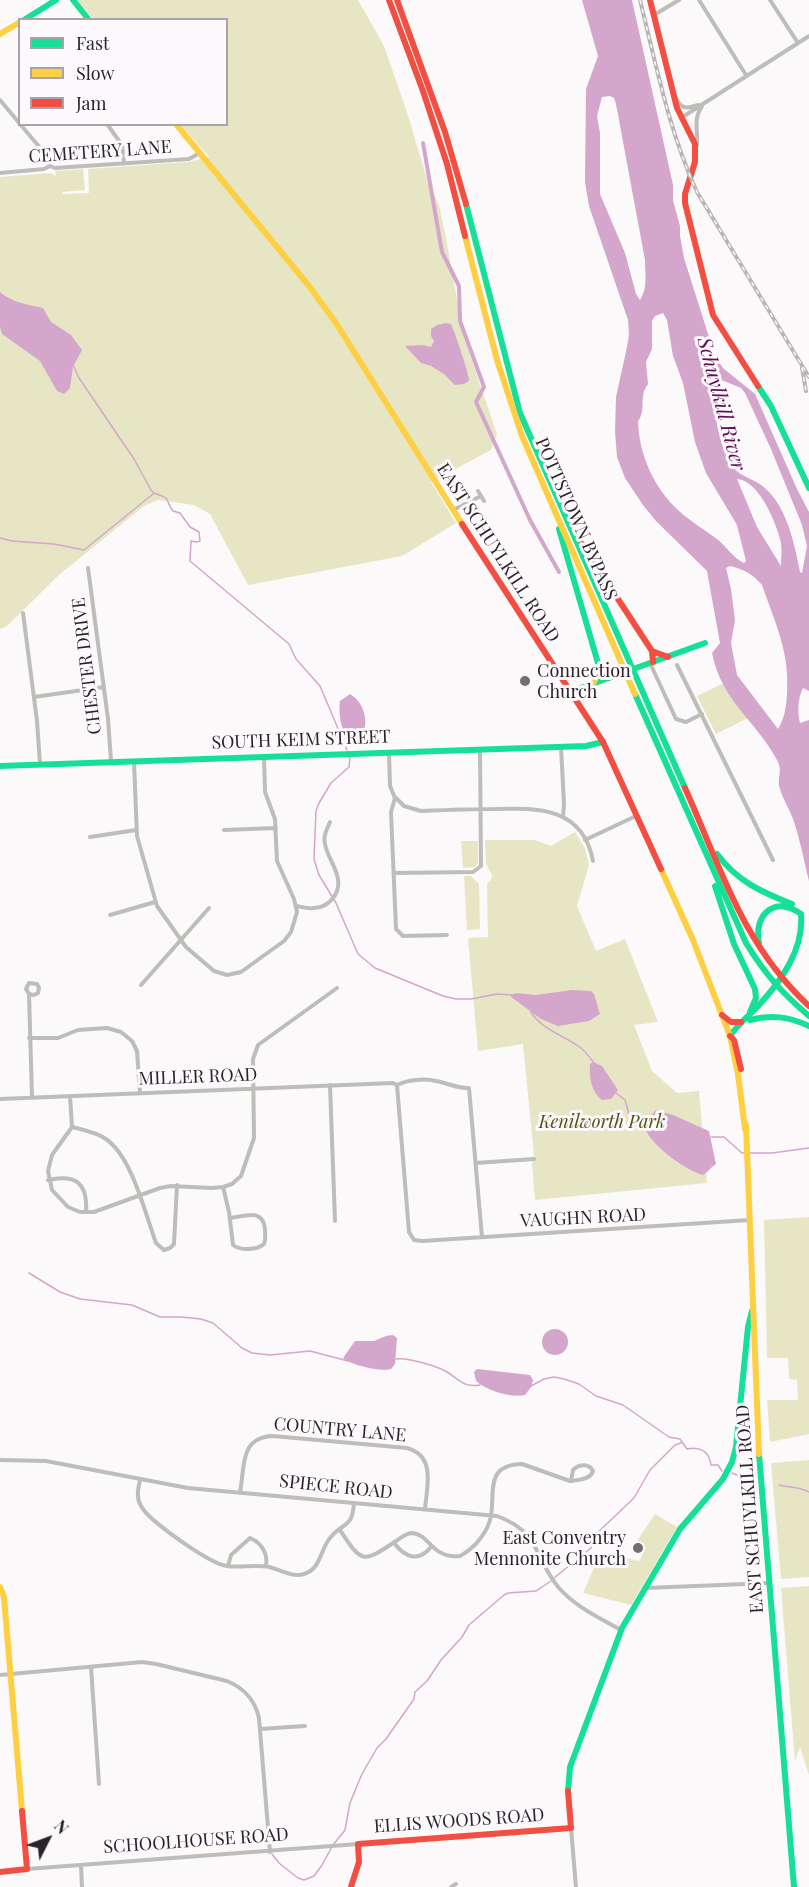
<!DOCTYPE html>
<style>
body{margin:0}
#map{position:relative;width:809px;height:1887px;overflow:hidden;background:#fbf9fa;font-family:"Playfair Display",serif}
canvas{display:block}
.legend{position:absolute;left:18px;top:18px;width:210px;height:108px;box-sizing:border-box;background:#fcf8fb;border:2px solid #a8a3a7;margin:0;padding:8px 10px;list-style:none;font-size:18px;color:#2a2329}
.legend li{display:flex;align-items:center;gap:12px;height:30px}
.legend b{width:30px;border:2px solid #a8a3a7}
.north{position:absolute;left:18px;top:1809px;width:60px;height:60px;-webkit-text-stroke:4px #fcf8fb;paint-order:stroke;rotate:48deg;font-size:16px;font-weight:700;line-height:24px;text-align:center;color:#2a2329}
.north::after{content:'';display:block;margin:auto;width:21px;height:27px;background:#2a2329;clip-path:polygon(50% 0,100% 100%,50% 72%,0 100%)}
</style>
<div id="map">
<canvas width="809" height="1887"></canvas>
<ul class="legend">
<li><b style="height:8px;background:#16e098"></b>Fast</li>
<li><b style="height:8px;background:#ffcf43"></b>Slow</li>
<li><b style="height:8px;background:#f24e42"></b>Jam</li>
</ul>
<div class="north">N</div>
</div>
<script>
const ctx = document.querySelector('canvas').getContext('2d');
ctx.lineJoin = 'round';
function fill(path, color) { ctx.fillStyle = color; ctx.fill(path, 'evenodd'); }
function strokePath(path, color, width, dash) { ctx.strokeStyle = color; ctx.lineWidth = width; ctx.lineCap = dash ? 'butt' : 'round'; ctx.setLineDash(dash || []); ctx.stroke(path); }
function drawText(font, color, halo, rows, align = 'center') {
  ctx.font = font + ' "Playfair Display",serif'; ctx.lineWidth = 6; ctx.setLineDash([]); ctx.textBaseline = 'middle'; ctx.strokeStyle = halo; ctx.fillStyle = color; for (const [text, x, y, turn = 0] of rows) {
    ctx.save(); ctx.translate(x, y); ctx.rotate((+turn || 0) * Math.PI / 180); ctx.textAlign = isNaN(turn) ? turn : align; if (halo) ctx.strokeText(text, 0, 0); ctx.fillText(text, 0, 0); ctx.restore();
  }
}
fill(new Path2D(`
 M76,0H358L384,46L406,109L427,179L439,205L445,233L464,338L497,434L491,450L431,482L456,523L402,556L248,585L210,514L194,505L158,500L144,506L60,574L7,626L0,629V177L51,173L56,176L55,171L83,169L85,190L62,192L63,194L89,193L88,169L188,162L209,157L181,125L226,124V20L94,19Z
 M724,683L750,717L716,734L697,696Z
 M575,832L585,848L589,865L577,906L596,951L625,939L658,1022L634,1025L652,1071L677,1093L699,1091L707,1183L535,1200L532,1164L534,1155L523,1044L478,1051L468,938L488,937L487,884L491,880L492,875L486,864L485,840H535L551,846Z
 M461,841H478V863L475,867L463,868Z
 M464,876H471L479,884L480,929L467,930Z
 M809,1217V1434L770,1442L767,1400H798L797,1380L789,1379L788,1358H767L764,1220Z
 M809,1460V1577L781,1579L771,1463Z
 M655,1514L677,1527L631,1605L583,1593L601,1552L639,1561L646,1547L637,1541Z
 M809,1586V1775L800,1747L795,1761L781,1588Z`), '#e7e6c4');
fill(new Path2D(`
 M582,0H632L673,185V200L680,226V236L684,258L715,356L723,368L755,394L797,489L809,512V691L803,688C798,697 797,713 800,723L809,720V881C804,861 800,839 793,819C789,808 781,796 779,785C778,777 782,770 778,762C758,722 722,703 712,653L720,643L707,571L656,521L643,505L625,478L617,457L615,432L616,397L627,347L629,335L628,320L589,206L585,182L586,89L598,56ZM610,96L614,98L616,104L645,260C645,273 648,288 640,300L636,294L625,253L600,194V133L597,116L602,97ZM663,313L667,320L673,356L683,383L695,442L706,473L737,525L746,561L744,563C733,558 726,546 717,539C704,529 691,522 679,511C654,488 639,455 638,421C647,410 638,397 648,384L646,362L652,349V321L655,316ZM714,377L741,388L745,393L771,449L802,525L807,546L802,573L800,572C795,546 788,512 769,492C758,480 749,480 738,472C719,459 711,398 714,377ZM737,479C759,480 777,524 781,543C782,550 781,559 781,566L757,527ZM730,566C743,569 753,574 762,585C775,623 790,652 787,694C786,708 785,717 778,729L737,675L731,643L735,620L731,589L726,568Z
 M0,292C11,302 29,305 43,308L51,322L71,335L82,350L73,367L70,388L64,394L57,391L40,361L2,334L0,327Z
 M446,323L451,324C454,330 470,376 469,381L464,384L455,385L444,374L431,366L421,363L405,346L423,345L431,347L434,341L431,336V329L437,325Z
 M350,694C366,703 371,729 358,742C341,741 338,714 340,701Z
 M572,990L591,991L594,994L600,1014L589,1021L558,1026L541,1019L511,997V995L516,993L536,995Z
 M593,1062L602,1066L618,1090L611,1099L602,1100C591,1092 589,1077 590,1064Z
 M656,1110L673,1115L709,1131L716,1164C711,1167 708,1172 703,1175C686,1171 644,1141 644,1123Z
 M542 1342a13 13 0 1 1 26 0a13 13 0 1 1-26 0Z
 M393,1335L397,1338L395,1364L391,1369C381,1372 350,1365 343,1358L355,1341H374L386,1336Z
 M477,1369L530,1375L533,1380L531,1387L525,1395C511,1398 487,1391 476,1381L474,1372Z`), '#d4a6cc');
strokePath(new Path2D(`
 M74,367L79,378L134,459L151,490L154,493C174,500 163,498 173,511L180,513L190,527L199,532L200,541L197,542L191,541L190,561L289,644L296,659L320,686L347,750
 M0,538L12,541L54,544L84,550L153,494
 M350,757L349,767L331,783L319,803L316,811L314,859L319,875L336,903L358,954L375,968L443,996L456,999H471L497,994L512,995
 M531,1012C542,1030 565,1036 581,1048C586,1052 590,1058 594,1063
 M616,1093L625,1100L630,1118L641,1130H644
 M711,1137H724L742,1153H745
 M750,1153H772L809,1148
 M29,1273L60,1292L80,1299L132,1305L160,1317H181L201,1319L213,1323L242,1348L252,1353L270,1355L310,1351L348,1361
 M396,1359C407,1357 437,1366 447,1372C459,1379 463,1388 480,1385
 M529,1387L544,1379L554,1377L564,1379L579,1384L596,1396L623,1405L669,1437L680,1439L687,1449C700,1446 709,1451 711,1465H718L722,1471
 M732,1473L739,1476L742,1483L745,1484L749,1478H755
 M779,1485C789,1488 799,1486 809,1492
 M554,1578L591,1548L594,1536L634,1498L650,1470L675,1445L681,1443
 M272,1854L279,1863L298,1878L304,1880L314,1876L322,1865L333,1845L345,1830L350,1803L362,1774L377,1748L386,1739L414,1699L415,1692L427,1681L441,1660L462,1637L469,1625L504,1595L508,1593L536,1591L551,1581`), '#d4a6cc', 1.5);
strokePath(new Path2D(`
 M423,143L442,252L459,286L460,321L484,387L476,402L530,520L559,572`), '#d4a6cc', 4);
strokePath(new Path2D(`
 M699,0L746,75
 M770,0L798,43
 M654,15L679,0
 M0,100L20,124
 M677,100C682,110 689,108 698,105
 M681,118L809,36
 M20,124L47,156L50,166
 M107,124L122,145L124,163
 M697,145C698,130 693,119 702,106
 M0,173L44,169L50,166L55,168L189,159L200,153
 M478,491L484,501
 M453,510L481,496
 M88,568L108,719L111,761
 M23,613L37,721L40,764
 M650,663L676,719L686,722L702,714
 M677,665L773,860
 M34,697L104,687
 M561,747L564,804L563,817
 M389,753L390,786L395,798L391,812L396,929L403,936L447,935
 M134,761L137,836L157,906L186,947L214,971L227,975L241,972L284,941L291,932L297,912L294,899L277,861L275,819L265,792L264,757
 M396,798L404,806L421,811C445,810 470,809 495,809C538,808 583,807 593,861
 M224,830L276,828
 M90,837L136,830
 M585,840L636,816
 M394,873L473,872L481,866L480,750
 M296,906C302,907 308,909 314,908C331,907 342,891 337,875C334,864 327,855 325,844C323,836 327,829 330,822
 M110,915L155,902
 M141,985L209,908
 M29,994L34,995L38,993L39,988L37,984L29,983L26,989L29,994L32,1097
 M29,1038H58L78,1030L107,1028L121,1032L132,1041L137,1051L140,1093
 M330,1085L335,1221
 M397,1085L409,1232L414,1240L422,1241L750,1220
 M397,1085C407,1080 425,1078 436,1081C448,1083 455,1088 469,1088L482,1237
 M70,1096L72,1127L52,1155L48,1171L52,1190L68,1207L80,1212H94L160,1188L171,1186L212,1188L223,1187L232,1184L241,1176L254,1138L253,1059L258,1045L337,988
 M0,1099L393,1083L397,1085
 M72,1127C83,1130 96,1132 106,1139C132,1157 145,1213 156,1243L164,1250L170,1248L174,1244L177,1185
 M476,1163L534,1159
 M48,1180C76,1174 88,1183 86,1212
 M223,1187L229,1212L233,1245C241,1251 257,1250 264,1244C266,1239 265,1234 265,1229C263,1208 245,1216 230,1218
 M0,1460L46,1461L188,1488L497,1516C542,1533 533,1557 559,1588C576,1607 598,1617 621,1630
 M140,1480C138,1489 136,1498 141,1506C149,1521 210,1564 227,1566C241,1568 255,1564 269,1567C279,1569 293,1578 304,1574C321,1569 320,1550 330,1538C343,1521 352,1530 354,1503
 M240,1492C245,1468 239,1437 273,1436L407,1448C436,1456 427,1486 425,1509
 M340,1530C362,1563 362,1564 396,1541C401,1538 406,1533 412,1533C430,1534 431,1559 460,1556C475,1548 488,1532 491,1516C495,1491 485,1465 522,1464L570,1481C578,1480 590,1480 593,1471C589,1463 579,1464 573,1470L571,1481
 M394,1543C405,1557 418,1563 431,1547
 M228,1566L231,1555L250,1538C262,1543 268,1554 266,1566
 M646,1588L770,1583
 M91,1667L99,1784
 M0,1675L142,1662L156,1664L227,1681C244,1688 255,1700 259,1718L270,1852
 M260,1729L305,1726
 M571,1828L576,1887
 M81,1865L82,1887
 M27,1869L358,1844
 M451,1887L456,1884`), '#bdbdb9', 4);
strokePath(new Path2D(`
 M73,0L89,20
 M24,20L56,0
 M466,204L520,413L685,788
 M758,386L771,406L809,488
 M559,529L600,670L603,675L609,678
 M570,692L705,643
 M635,694L746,943C765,974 781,992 809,1016
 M0,766L586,746L603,742
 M717,854C737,881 761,892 792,904
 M715,886L734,944L755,989L756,998L750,1012
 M750,1020C771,1014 789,1017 809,1026
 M730,1036C738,1024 749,1016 759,1005C782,980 804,949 801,914C776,895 753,914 759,943
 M759,1454L794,1887
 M568,1791L570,1767L622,1628L680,1529L723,1479L732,1462L736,1447L748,1327L752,1311`), '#16e098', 6);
strokePath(new Path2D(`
 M0,34L20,22
 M176,124L309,286L336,323L462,524
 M465,236L497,360L522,436L635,694
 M593,684L600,670
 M661,869L693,940L730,1036L738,1074L745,1129
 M746,1125L759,1454
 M0,1587L4,1597L22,1811`), '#ffcf43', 6);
strokePath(new Path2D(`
 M389,0L423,91L447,164L465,236
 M397,0L445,132L466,204
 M650,0L677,108L695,144V162L685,194V203L713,315L758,386
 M462,524L603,742L661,869
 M582,544L652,651L653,662
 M652,651L668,657
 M685,788C721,868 742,944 809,1006
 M722,1015L731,1022H741
 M730,1036L734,1040L741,1069
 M0,1872L27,1869L22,1811
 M351,1887L359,1862L358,1844L571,1828L568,1791`), '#f24e42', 6);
const rail = new Path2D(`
 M640,0C656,65 669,131 697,192L809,377
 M802,368L806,391`);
strokePath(rail, '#b7b6b5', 4);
strokePath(rail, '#fcf8fb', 1.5, [4.5]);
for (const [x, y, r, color] of [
 [525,681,6,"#736e72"],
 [638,1548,6,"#736e72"]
]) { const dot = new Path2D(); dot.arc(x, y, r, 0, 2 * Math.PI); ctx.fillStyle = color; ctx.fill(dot); strokePath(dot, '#fcf8fb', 2); }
drawText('18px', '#2a2329', '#fcf8fb', [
 ["CEMETERY LANE",100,152,-4],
 ["POTTSTOWN BYPASS",576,519,66],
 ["EAST SCHUYLKILL ROAD",498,553,57],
 ["CHESTER DRIVE",87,666,-97],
 ["SOUTH KEIM STREET",301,740,-2],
 ["MILLER ROAD",198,1077,-2],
 ["VAUGHN ROAD",583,1218,-3],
 ["COUNTRY LANE",340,1430,5],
 ["SPIECE ROAD",336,1487,6],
 ["EAST SCHUYLKILL ROAD",750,1509,-94],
 ["ELLIS WOODS ROAD",459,1821,-4],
 ["SCHOOLHOUSE ROAD",196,1841,-4]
]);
drawText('18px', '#2a2329', '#fcf8fb', [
 ["Connection",537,671],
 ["Church",537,692],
 ["East Conventry",626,1538,"right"],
 ["Mennonite Church",626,1559,"right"]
], 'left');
drawText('italic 18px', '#525111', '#fcf8fb', [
 ["Kenilworth Park",602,1122]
]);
drawText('italic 20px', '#5e0f55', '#fcf8fb', [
 ["Schuylkill River",721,404,75]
]);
</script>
